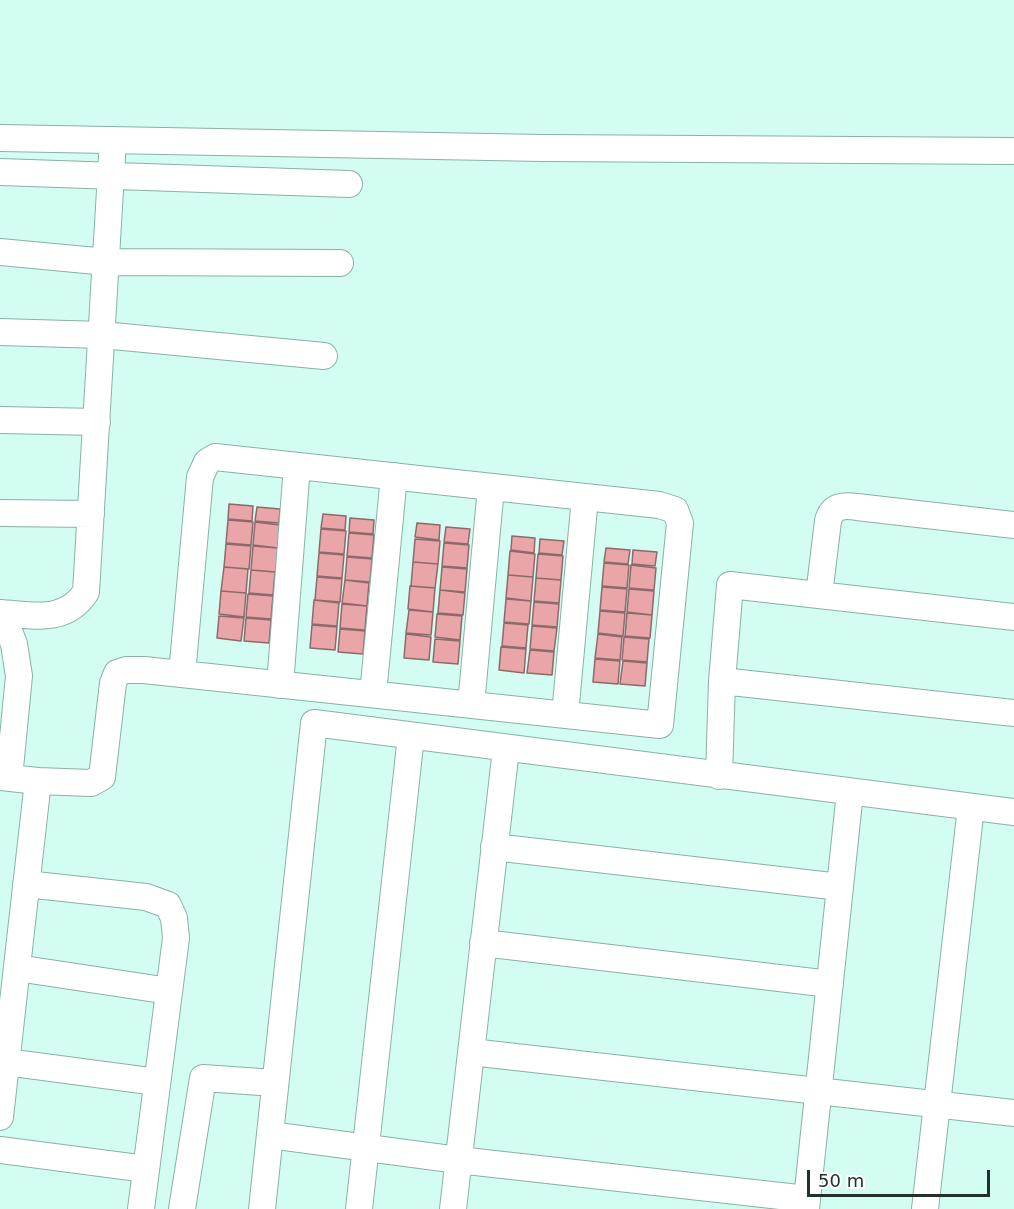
<!DOCTYPE html>
<style>
body{margin:0}
#map{position:relative;width:1014px;height:1209px;overflow:hidden;background:#d3fdf2;font-family:"DejaVu Sans",sans-serif}
canvas{display:block}
.scale{position:absolute;left:807px;top:1170px;width:183px;height:27px;box-sizing:border-box;border:3px solid #21312d;border-top:0;padding-left:8px;font-size:18px;line-height:21px;white-space:nowrap;color:#21312d;-webkit-text-stroke:4px #fff;paint-order:stroke}
</style>
<div id="map">
<canvas width="1014" height="1209"></canvas>
<div class="scale">50 m</div>
</div>
<script>
const ctx = document.querySelector('canvas').getContext('2d');
ctx.lineJoin = 'round';
function fill(path, color) { ctx.fillStyle = color; ctx.fill(path, 'evenodd'); }
function strokePath(path, color, width, dash) { ctx.strokeStyle = color; ctx.lineWidth = width; ctx.lineCap = dash ? 'butt' : 'round'; ctx.setLineDash(dash || []); ctx.stroke(path); }
const building = new Path2D(`
 M229,504L253,506L252,521L228,519Z
 M257,507L280,509L279,523L255,521Z
 M323,514L346,516L345,530L321,528Z
 M350,518L374,520L373,534L349,532Z
 M228,520L253,522L251,545L226,543Z
 M255,522L280,525L278,548L253,545Z
 M417,523L440,525L439,540L415,537Z
 M446,527L470,529L468,544L444,542Z
 M321,529L346,531L344,554L319,552Z
 M349,533L374,535L372,558L347,556Z
 M512,536L535,538L534,553L511,550Z
 M415,539L440,541L438,564L413,562Z
 M540,539L564,541L562,555L539,553Z
 M444,543L469,545L467,568L442,566Z
 M226,544L251,546L249,569L224,567Z
 M253,546L278,548L276,572L251,570Z
 M606,548L630,550L628,564L604,562Z
 M633,550L657,552L655,566L632,564Z
 M510,551L535,554L533,577L508,575Z
 M319,553L344,555L342,578L317,576Z
 M538,554L563,556L561,580L536,578Z
 M347,557L372,559L370,582L345,580Z
 M413,562L438,564L435,588L411,586Z
 M604,563L629,565L627,588L602,586Z
 M631,565L656,568L654,590L629,588Z
 M224,567L248,569L246,593L221,591Z
 M442,567L467,569L465,592L440,590Z
 M251,570L275,572L273,595L249,593Z
 M508,575L533,577L531,601L506,598Z
 M317,577L342,579L340,602L315,600Z
 M536,578L561,580L559,603L534,601Z
 M345,580L369,583L367,606L342,603Z
 M410,586L435,588L433,612L408,609Z
 M602,587L627,589L625,612L600,610Z
 M629,589L654,591L652,615L627,612Z
 M440,590L465,593L463,615L438,613Z
 M221,591L246,593L244,617L219,614Z
 M248,594L273,596L271,619L246,617Z
 M506,599L531,601L529,624L504,622Z
 M314,600L339,603L337,626L312,624Z
 M534,602L559,604L557,627L532,625Z
 M342,604L367,606L365,630L340,628Z
 M409,610L433,612L431,635L406,633Z
 M600,611L625,613L623,636L598,633Z
 M627,613L652,615L650,638L625,636Z
 M437,614L462,616L460,640L435,637Z
 M219,616L244,618L241,641L217,638Z
 M246,618L271,620L269,643L244,641Z
 M504,623L528,625L526,648L502,646Z
 M312,625L337,627L335,650L310,648Z
 M532,626L557,628L554,651L530,649Z
 M340,629L365,631L363,654L338,652Z
 M406,634L431,637L429,660L404,658Z
 M598,634L622,637L620,660L595,658Z
 M624,637L649,639L647,662L622,660Z
 M435,639L460,641L458,664L433,662Z
 M501,647L526,649L524,673L499,670Z
 M530,650L554,652L552,675L527,673Z
 M595,659L620,661L618,684L593,682Z
 M623,661L647,663L645,686L620,684Z`);
fill(building, '#e9a5a8');
strokePath(building, '#8c696a', 1.5);
const minor = new Path2D(`
 M0,138L543,148L1014,151
 M0,172L349,184
 M0,252L107,262L340,263
 M0,332L102,335L324,356
 M0,420L97,422
 M0,513L91,514
 M819,595L828,521C832,505 844,505 857,507L1014,525
 M0,613C33,615 65,624 86,592L113,140
 M2,613L14,644L19,676L9,778
 M722,681L1014,713
 M280,685L297,466
 M373,694L394,476
 M471,705L491,487
 M565,715L585,497
 M719,776L722,681L730,585L1014,617
 M0,777L38,781L0,1117
 M38,781L91,783L102,777L113,683L117,673L126,670H144L660,725L680,523L675,510L659,505L215,457L207,462L200,477L182,674
 M494,847L840,887
 M26,884L146,897L168,905L174,918L176,938L141,1209
 M483,943L830,984
 M17,968L169,991
 M471,1052L1014,1113
 M6,1062L157,1082
 M270,1135L458,1160L807,1199
 M0,1150L146,1169
 M182,1209L203,1078L275,1083
 M262,1209L314,723L1014,812
 M359,1209L411,736
 M453,1209L506,749
 M806,1209L850,792
 M925,1209L971,807`);
strokePath(minor, '#89b1a6', 28);
strokePath(minor, '#fff', 26);
</script>
